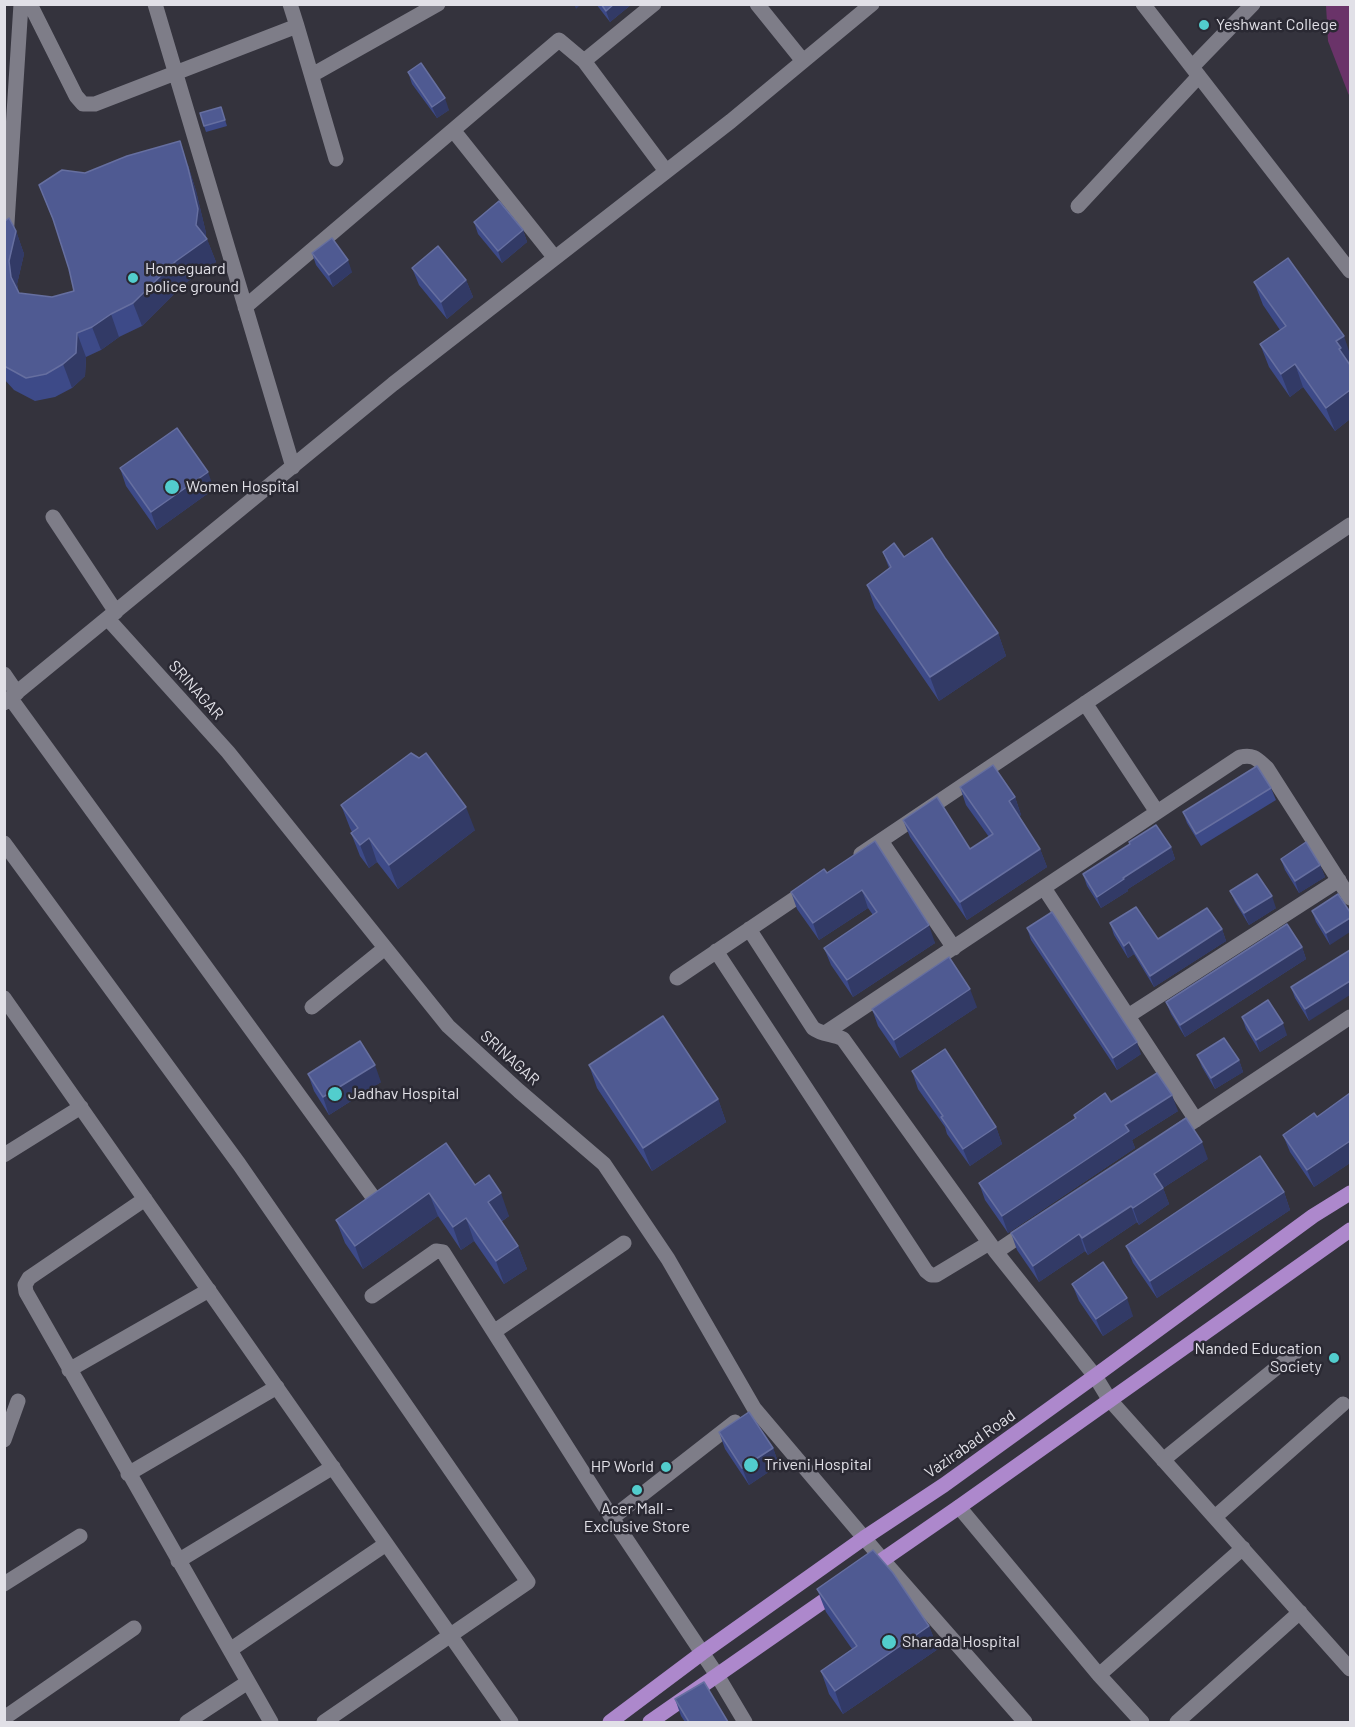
<!DOCTYPE html>
<style>
body{margin:0}
#map{position:relative;width:1355px;height:1727px;overflow:hidden;background:#34333d;font-family:Barlow,sans-serif}
canvas{display:block}
.frame{position:absolute;inset:0;border:6px solid #e1e0e7;pointer-events:none}
</style>
<div id="map">
<canvas width="1355" height="1727"></canvas>
<div class="frame"></div>
</div>
<script>
const ctx = document.querySelector('canvas').getContext('2d');
ctx.lineJoin = 'round';
function fill(path, color) { ctx.fillStyle = color; ctx.fill(path, 'evenodd'); }
function strokePath(path, color, width, dash) { ctx.strokeStyle = color; ctx.lineWidth = width; ctx.lineCap = dash ? 'butt' : 'round'; ctx.setLineDash(dash || []); ctx.stroke(path); }
function drawText(font, color, halo, rows, align = 'center') {
  ctx.font = font + ' Barlow,sans-serif'; ctx.lineWidth = 5; ctx.setLineDash([]); ctx.textBaseline = 'middle'; ctx.strokeStyle = halo; ctx.fillStyle = color; for (const [text, x, y, turn = 0] of rows) {
    ctx.save(); ctx.translate(x, y); ctx.rotate((+turn || 0) * Math.PI / 180); ctx.textAlign = isNaN(turn) ? turn : align; if (halo) ctx.strokeText(text, 0, 0); ctx.fillText(text, 0, 0); ctx.restore();
  }
}
fill(new Path2D(`
 M1326,5H1350V97L1348,93L1328,41Z`), '#6a3369');
strokePath(new Path2D(`
 M30,4L76,96L83,104H95L297,26L290,4
 M155,4L293,467
 M654,4L584,61L666,171
 M757,4L803,61
 M1143,4L1350,271
 M297,26L336,159
 M1192,67L1253,4
 M312,75L438,4
 M453,130L555,258
 M1078,206L1199,76
 M6,239L21,4
 M245,307L559,40L584,61
 M53,517L116,612
 M108,619L228,752L448,1026L519,1091L604,1164L668,1259L754,1408L882,1559L1025,1722
 M4,674L17,693
 M11,699L378,1204
 M4,703L393,384L731,121L872,4
 M1085,703L1157,812
 M881,841L954,948
 M4,843L239,1164L528,1582L324,1722
 M861,854L1350,525
 M1044,888L1196,1120
 M749,929L813,1028C822,1035 833,1034 843,1039L996,1252L1095,1376L1109,1399L1350,1669
 M716,951L926,1271L931,1275H936L989,1243
 M677,978L809,889
 M4,998L511,1722
 M312,1007L385,948
 M1128,1016L1339,880
 M825,1033L1240,757C1254,754 1257,759 1267,768L1350,898
 M1173,1135L1350,1017
 M4,1155L81,1107
 M145,1199L29,1278L25,1285L26,1292L271,1722
 M996,1252L1030,1229
 M372,1296L436,1251L443,1252L612,1518L717,1675L745,1722
 M495,1331L624,1243
 M69,1370L209,1290
 M4,1440L18,1401
 M1163,1460L1297,1351
 M128,1474L277,1387
 M959,1507L1099,1675L1142,1722
 M1215,1517L1343,1404
 M612,1518L735,1422
 M178,1561L333,1467
 M4,1584L80,1536
 M230,1650L386,1544
 M1099,1675L1243,1548
 M4,1718L134,1628
 M187,1722L248,1682
 M1177,1722L1300,1612`), '#7e7d88', 15);
strokePath(new Path2D(`
 M865,1572L959,1507L1350,1230
 M610,1722L702,1653L864,1538L944,1485L1095,1376L1313,1216L1350,1193
 M650,1722L838,1591`), '#ad88cc', 15);
fill(new Path2D(`
 M596,4H632L610,22Z
 M408,72L449,110L437,118L412,84Z
 M221,107L227,126L206,132L204,126Z
 M188,165L196,191L206,233V237L216,262L184,284L142,326L119,337L101,350L86,357L85,376L72,388L55,397L35,401L14,390L4,379V222L16,231L24,254L17,284L19,293L52,297L74,291L69,269L57,230L39,185L85,173Z
 M474,222L523,230L527,242L502,263L478,234Z
 M312,253L352,272L333,287L316,265Z
 M412,268L466,280L473,297L447,319L419,285Z
 M1254,282L1350,360L1348,362L1350,365V419L1335,431L1303,387L1290,397L1269,367L1260,344L1280,330L1263,305Z
 M120,468L214,489L157,530L126,486Z
 M883,552L904,557L998,633L1006,656L939,701L875,608L867,585L889,568Z
 M960,787L1015,797L1021,815L1019,816L1040,849L1047,867L967,920L910,837L903,820L970,849L989,837L966,805Z
 M1271,788L1276,800L1201,846L1187,823L1183,812Z
 M341,805L475,830L398,889L377,862L369,868L360,856L351,833L352,832L350,828Z
 M875,841L935,943L853,997L831,965L824,948L873,915L868,908L819,940L797,909L791,892L827,873Z
 M1171,847L1175,859L1128,889V891L1101,908L1087,886L1083,874Z
 M1281,859L1320,865L1325,877L1299,893L1285,870Z
 M1230,891L1276,908L1249,925L1235,902Z
 M1338,894L1330,945L1316,922L1312,911Z
 M1110,923L1158,939L1222,929L1226,941L1154,987L1134,954L1128,958L1114,935Z
 M1027,928L1141,1054L1117,1070L1031,940Z
 M1302,947L1306,959L1185,1037L1171,1014L1166,1002Z
 M1350,950L1309,1021L1295,998L1291,987Z
 M977,1007L900,1058L878,1026L872,1009Z
 M1242,1017L1287,1035L1260,1052L1246,1029Z
 M1197,1055L1239,1060L1243,1072L1215,1089L1202,1067Z
 M589,1065L718,1099L726,1122L652,1171L597,1088Z
 M912,1071L996,1127L1002,1144L970,1166L947,1134L945,1127L918,1089Z
 M308,1074L381,1082L329,1115L314,1091Z
 M1350,1093V1163L1314,1187L1290,1152L1283,1135L1317,1117Z
 M1111,1102L1178,1111L1132,1140L1135,1148L1008,1233L985,1200L979,1183L1075,1119L1074,1115Z
 M446,1143L475,1185L509,1216L501,1222L518,1246L527,1269L504,1284L474,1241L461,1250L438,1216L363,1269L345,1243L336,1220Z
 M1208,1159L1163,1188L1169,1204L1139,1225L1137,1222L1088,1255L1085,1251L1039,1282L1017,1250L1011,1233Z
 M1284,1192L1290,1210L1157,1298L1133,1263L1126,1246Z
 M1072,1284L1133,1316L1103,1336L1079,1301Z
 M719,1432L773,1448L779,1465L749,1485L725,1449Z
 M817,1589L929,1626L938,1649L843,1714L829,1694L821,1671L852,1649L826,1612Z
 M675,1699L728,1722H685L681,1716Z`), '#3d4a88');
fill(new Path2D(`
 M574,4H581L576,9Z
 M614,4H632L610,22L606,11Z
 M445,98L449,110L437,118L432,107Z
 M180,141L196,191L206,233L205,241L207,239L216,262L184,284L142,326L133,303Z
 M523,230L527,242L502,263L498,251Z
 M16,231L24,254L17,284L20,300L11,277L9,261Z
 M348,260L352,272L333,287L329,275Z
 M466,280L473,297L447,319L441,302Z
 M111,314L119,337L101,350L92,327Z
 M77,333L86,357L85,376L72,388L63,364Z
 M1344,336L1350,354V360L1347,363V372L1336,341Z
 M1295,364L1303,387L1290,397L1281,374Z
 M1350,390V419L1335,431L1326,408Z
 M208,472L214,489L157,530L151,512Z
 M998,633L1006,656L939,701L930,677Z
 M1015,797L1021,815L1015,819L1009,801Z
 M466,807L475,830L398,889L389,865Z
 M369,838L377,862L369,868L360,845Z
 M1171,847L1175,859L1128,889V891L1101,908L1097,897L1123,878Z
 M1040,849L1047,867L967,920L960,902Z
 M1320,865L1325,877L1299,893L1295,881Z
 M862,890L868,908L819,940L813,923Z
 M1272,896L1276,908L1249,925L1244,913Z
 M1350,918V932L1330,945L1326,933Z
 M929,925L935,943L853,997L847,980Z
 M1222,929L1226,941L1154,987L1150,976Z
 M1129,942L1134,954L1128,958L1124,946Z
 M1302,947L1306,959L1185,1037L1180,1025Z
 M1350,981V995L1309,1021L1305,1009Z
 M970,989L977,1007L900,1058L894,1040Z
 M1283,1023L1287,1035L1260,1052L1256,1040Z
 M1137,1042L1141,1054L1117,1070L1113,1058Z
 M1239,1060L1243,1072L1215,1089L1211,1078Z
 M375,1065L381,1082L329,1115L323,1097Z
 M1172,1095L1178,1111L1132,1140L1135,1148L1008,1233L1002,1216L1125,1125Z
 M718,1099L726,1122L652,1171L643,1148Z
 M996,1127L1002,1144L970,1166L963,1149Z
 M1350,1141V1163L1314,1187L1307,1170Z
 M1202,1142L1208,1159L1163,1188L1169,1204L1139,1225L1133,1208L1154,1174Z
 M1284,1192L1290,1210L1157,1298L1150,1281Z
 M429,1193L438,1216L363,1269L355,1246Z
 M501,1193L509,1216L496,1225L488,1202Z
 M1131,1206L1137,1222L1088,1255L1082,1238Z
 M466,1218L474,1241L461,1250L453,1227Z
 M1079,1234L1085,1251L1039,1282L1033,1266Z
 M518,1246L527,1269L504,1284L496,1261Z
 M1127,1298L1133,1316L1103,1336L1096,1319Z
 M773,1448L779,1465L749,1485L742,1468Z
 M929,1626L938,1649L843,1714L835,1691Z`), '#323a66');
const building = new Path2D(`
 M601,4H614L606,11Z
 M421,63L445,98L432,107L408,72Z
 M221,107L225,120L204,126L200,113Z
 M180,141L188,168L198,209L196,225L207,239L176,261L133,303L111,314L92,327L77,333L76,353L63,364L46,374L26,378L6,367L4,365V222L9,218L16,231L9,261L11,277L19,293L52,297L74,291L69,269L53,219L39,185L62,170L85,173L127,156Z
 M499,201L523,230L498,251L474,222Z
 M332,238L348,260L329,275L312,253Z
 M438,246L466,280L441,302L412,268Z
 M1288,258L1344,336L1336,341L1341,348L1339,349L1350,365V390L1326,408L1295,364L1281,374L1260,344L1286,326L1254,282Z
 M177,428L208,472L151,512L120,468Z
 M932,538L945,558L998,633L930,677L867,585L891,567L883,552L894,543L904,557Z
 M411,753L419,758L426,753L466,807L389,865L369,838L360,845L351,833L358,828L341,805Z
 M993,765L1015,797L1009,801L1040,849L960,902L903,820L937,797L970,849L993,834L960,787Z
 M1257,766L1271,788L1196,834L1183,812Z
 M1156,825L1171,847L1123,878L1124,879L1097,897L1083,874L1130,844L1129,842Z
 M875,841L929,925L847,980L824,948L877,912L862,890L813,923L791,892L824,869L827,873Z
 M1306,842L1320,865L1295,881L1281,859Z
 M1257,874L1272,896L1244,913L1230,891Z
 M1338,894L1350,912V918L1326,933L1312,911Z
 M1136,907L1158,939L1207,908L1222,929L1150,976L1129,942L1124,946L1110,923Z
 M1052,912L1137,1042L1113,1058L1027,928Z
 M1287,924L1302,947L1180,1025L1166,1002Z
 M1350,950V981L1305,1009L1291,987Z
 M949,957L970,989L894,1040L872,1009Z
 M1268,1000L1283,1023L1256,1040L1242,1017Z
 M663,1016L718,1099L643,1148L589,1065Z
 M1224,1038L1239,1060L1211,1078L1197,1055Z
 M360,1041L375,1065L323,1097L308,1074Z
 M945,1049L996,1127L963,1149L941,1117L943,1116L912,1071Z
 M1157,1073L1172,1095L1125,1125L1129,1131L1002,1216L979,1183L1076,1118L1074,1115L1105,1093L1111,1102Z
 M1350,1093V1141L1307,1170L1283,1135L1314,1113L1317,1117Z
 M1186,1118L1202,1142L1154,1174L1163,1188L1133,1208L1131,1206L1082,1238L1079,1234L1033,1266L1011,1233Z
 M446,1143L475,1185L489,1175L501,1193L488,1202L518,1246L496,1261L466,1218L453,1227L429,1193L355,1246L336,1220Z
 M1260,1156L1284,1192L1150,1281L1126,1246Z
 M1103,1262L1127,1298L1096,1319L1072,1284Z
 M749,1412L773,1448L742,1468L719,1432Z
 M873,1550L893,1573L929,1626L835,1691L821,1671L857,1646L817,1589Z
 M704,1682L728,1722H689L675,1699Z`);
fill(building, '#4f5a92');
strokePath(building, '#666fa0', 1.5);
for (const [x, y, r, color] of [
 [1204,25,6,"#52cdcd"],
 [133,278,6,"#52cdcd"],
 [172,487,8,"#52cdcd"],
 [335,1094,8,"#52cdcd"],
 [1334,1358,6,"#52cdcd"],
 [751,1465,8,"#52cdcd"],
 [666,1467,6,"#52cdcd"],
 [637,1490,6,"#52cdcd"],
 [889,1642,8,"#52cdcd"]
]) { const dot = new Path2D(); dot.arc(x, y, r, 0, 2 * Math.PI); ctx.fillStyle = color; ctx.fill(dot); strokePath(dot, '#2a2933', 2); }
drawText('16px', '#e1e0e7', '#2a2933', [
 ["Yeshwant College",1216,25],
 ["Homeguard",145,269],
 ["police ground",145,287],
 ["Women Hospital",186,487],
 ["Jadhav Hospital",348,1094],
 ["Nanded Education",1322,1349,"right"],
 ["Society",1322,1367,"right"],
 ["Triveni Hospital",764,1465],
 ["HP World",654,1467,"right"],
 ["Acer Mall -",637,1509,"center"],
 ["Exclusive Store",637,1527,"center"],
 ["Sharada Hospital",902,1642]
], 'left');
drawText('16px', '#e1e0e7', '#2a2933', [
 ["SRINAGAR",196,690,48],
 ["SRINAGAR",510,1058,42],
 ["Vazirabad Road",970,1444,-35]
]);
</script>
